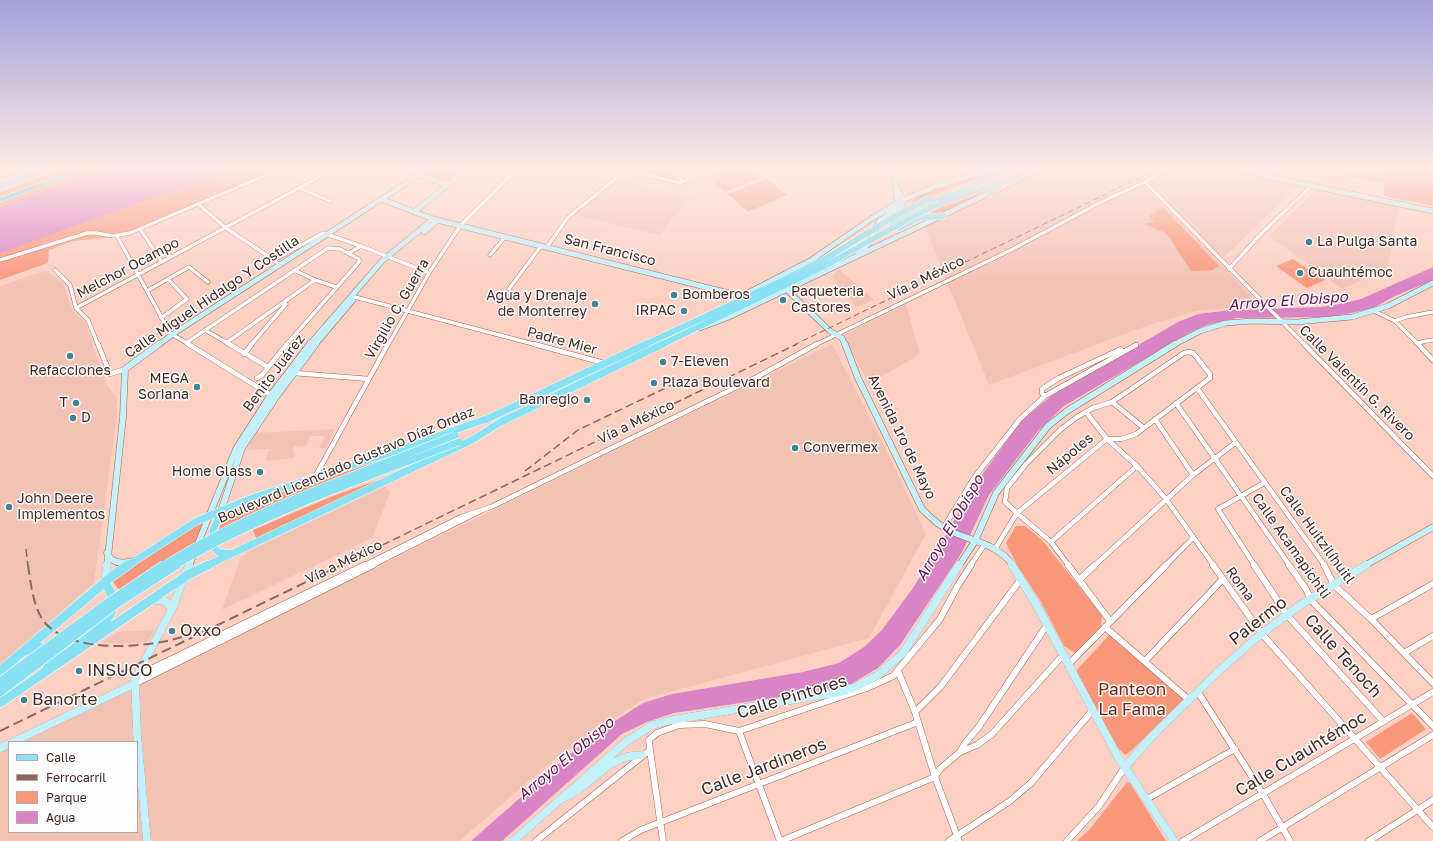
<!DOCTYPE html>
<meta charset="utf-8">
<style>
body{margin:0}
#map{position:relative;width:1433px;height:841px;overflow:hidden;background:#fcd1c4;font-family:"Golos Text",sans-serif}
canvas{display:block}
.legend{position:absolute;left:8px;top:741px;width:130px;height:92px;box-sizing:border-box;background:#fdfdfd;border:1px solid #b3a8a5;margin:0;padding:5px 7px;list-style:none;font-size:12px;color:#442821}
.legend li{display:flex;align-items:center;gap:8px;height:20px}
.legend b{width:20px;border:1px solid #b3a8a5}
</style>
<div id="map">
<canvas width="1433" height="841"></canvas>
<ul class="legend">
<li><b style="height:5px;background:#89e1f4"></b>Calle</li>
<li><b style="height:5px;background:#8a685f"></b>Ferrocarril</li>
<li><b style="height:11px;background:#f9977b"></b>Parque</li>
<li><b style="height:11px;background:#d984c5"></b>Agua</li>
</ul>
</div>
<script>
const ctx = document.querySelector('canvas').getContext('2d');
ctx.lineJoin = 'round';
function fill(path, color) { ctx.fillStyle = color; ctx.fill(path, 'evenodd'); }
function strokePath(path, color, width, dash) { ctx.strokeStyle = color; ctx.lineWidth = width; ctx.lineCap = dash ? 'butt' : 'round'; ctx.setLineDash(dash || []); ctx.stroke(path); }
function drawText(font, color, halo, rows, align = 'center') {
  ctx.font = font + ' "Golos Text",sans-serif'; ctx.lineWidth = 3; ctx.setLineDash([]); ctx.textBaseline = 'middle'; ctx.strokeStyle = halo; ctx.fillStyle = color; for (const [text, x, y, turn = 0] of rows) {
    ctx.save(); ctx.translate(x, y); ctx.rotate((+turn || 0) * Math.PI / 180); ctx.textAlign = isNaN(turn) ? turn : align; if (halo) ctx.strokeText(text, 0, 0); ctx.fillText(text, 0, 0); ctx.restore();
  }
}
fill(new Path2D(`
 M898,167H1227L1298,186L1219,262L1259,305L1196,311L1146,326L989,385L912,195L902,191Z
 M618,179L689,197L660,235L575,215Z
 M1317,189L1399,206L1388,269L1342,289L1269,236Z
 M839,269L874,300L856,307L832,277Z
 M47,270L63,283L73,311L85,322L105,380L108,387L117,398L116,422L94,583L0,666V286Z
 M906,304L920,354L869,384L843,335Z
 M832,344L881,439L926,534L869,638L644,699L563,752L459,841H0V751L9,747V832H137V742H19Z
 M335,429L326,448H319L325,436H310L306,447L294,446L293,453H295L294,458L265,461L269,449L248,450L255,433Z
 M386,486L390,493L372,538L222,610L241,556L246,555L247,552Z
 M154,630L148,642L117,644L102,642L118,632Z`), '#f2c3b5');
fill(new Path2D(`
 M66,167H282L253,181L221,192L152,223L116,237L73,241L49,250L48,263L0,280V192Z
 M437,167H456L463,170L448,183L426,174Z
 M649,167H668L678,180L645,173Z
 M735,167H750L762,177L725,192L709,178Z
 M1395,167H1433V206L1384,196V184L1338,173L1399,172Z
 M996,170L985,175L911,204C916,190 980,173 996,170Z
 M767,179L787,195L748,212L728,194Z
 M998,186L937,215H928C943,201 978,192 998,186Z
 M1163,207L1219,266L1213,270L1191,271L1166,233L1144,224L1154,222L1149,216Z
 M1293,259L1325,280L1307,288L1276,266Z
 M465,427L288,499L218,530L228,512L301,484Z
 M383,479L256,538L253,530C296,512 338,492 383,479Z
 M205,521L197,542L120,591L113,582L169,541Z
 M1016,526H1025L1041,539L1102,615L1101,626L1075,653L1064,646L1041,602L1017,565L1006,543Z
 M1111,633L1185,698L1131,751L1125,755L1118,748L1076,671Z
 M1412,713L1426,729L1380,759L1366,742Z
 M1127,782L1130,783L1166,841H1077L1089,830Z`), '#f9977b');
fill(new Path2D(`
 M116,167H238L0,253V207Z
 M1433,267V280L1395,296L1373,308L1356,312L1330,317L1236,318L1207,325L1190,332L1064,406L1038,431L989,495L961,554L900,645L878,668L851,684L806,693L674,713L647,722L622,734L502,841H471L578,747L615,721L643,703L672,694L803,672L839,663L864,647L882,630L913,588L943,540L974,486L1021,421L1051,396L1178,322L1198,314L1232,310L1322,307L1345,303L1361,299Z`), '#d984c5');
const streetFar2 = new Path2D(`
 M593,167L603,169L605,167
 M646,167L641,172L642,174L680,183L687,180L698,167
 M670,167L683,182
 M1145,182L1305,345
 M299,188L330,201
 M198,204L226,228L274,260L279,265
 M140,229L162,262
 M117,236L170,333L190,345
 M547,247L568,217L613,181L627,167
 M349,253L361,246
 M490,255L505,237
 M0,260L87,233H96L113,236L130,233L285,167
 M274,260L323,233L361,246L429,273
 M1229,269L1260,235L1311,186
 M55,270L70,285L76,308L88,320L98,345
 M294,270L315,280L336,287
 M509,289L541,246
 M147,291L189,267L208,282
 M351,296L537,345
 M76,308L338,167
 M1374,311L1395,321L1419,345
 M161,318L187,299L168,279
 M1395,321L1406,317L1433,312
 M205,330L231,345
 M186,343L328,248L340,249L359,259V262L286,345
 M226,343L315,280
 M1416,343L1433,340
 M251,345L286,304
 M388,345L429,273L460,226L519,167
 M815,345L1013,249L1101,202L1145,182L1172,167`);
const streetFar1 = new Path2D(`
 M98,344L110,374L125,369
 M188,344L272,396
 M229,344L268,367
 M534,344L604,363
 M1304,344L1433,476
 M1418,344L1433,360
 M1189,352L1193,353L1210,374V378L1136,434L1121,439H1107L1017,513L1005,502L1007,488L1026,464L1061,429L1077,417L1093,408L1112,402L1184,353Z
 M244,354L252,344
 M294,373L369,379
 M257,378L262,375L287,344
 M1197,388L1325,566
 M1045,396L1042,393V389L1059,378L1121,349
 M1112,402L1144,428
 M1176,403L1290,566
 M1086,412L1107,439L1137,466L1166,499L1214,566
 M1155,419L1193,475
 M315,477L388,344
 M1017,513L1051,542L1069,566
 M944,527L974,478L1020,419L1045,396L1136,345
 M1051,542L1137,466
 M995,549L1017,513
 M363,566L461,517L491,507L757,377L817,344
 M371,566L480,511
 M970,566L985,544
 M1094,566L1193,475L1235,443
 M1165,566L1193,538
 M1255,566L1218,509L1264,483`);
const street = new Path2D(`
 M1068,565L1110,621
 M1213,565L1262,634L1433,827
 M1254,565L1287,615L1383,721
 M1289,565L1306,589L1311,600L1433,726
 M1324,565L1334,585L1371,619L1433,683
 M1079,580L1095,565
 M1371,619L1433,584
 M1105,627L1189,700
 M1404,653L1433,636
 M1145,661L1222,580
 M1068,665L1166,565
 M898,671L915,712L935,777L959,841
 M137,676L365,565
 M134,684L373,565
 M1198,692L1263,794L1290,841
 M915,712L941,686L1021,579
 M739,731L780,841
 M650,750L663,841
 M960,752L977,745L992,734L1063,655
 M1147,799L1235,749
 M536,841L650,750L649,740L657,733L679,725L705,724L739,731L867,688L893,676L940,619L957,587L971,565
 M622,841L641,830L918,722
 M781,841L935,777L940,769L960,752L965,743L978,728L1047,625
 M949,841L1010,801L1031,783L1092,711
 M1067,841L1099,806L1125,767
 M1183,841L1433,692
 M1260,841L1433,735
 M1369,841L1433,800`);
const secondaryFar2 = new Path2D(`
 M398,167L447,185
 M894,167L897,203
 M1235,167L1274,178L1433,211
 M51,172L63,167
 M0,182L40,167
 M381,199L433,219L741,296
 M414,212L470,167
 M424,232L438,220
 M858,254L869,243L880,220L903,205V200L896,185
 M787,290L830,331L842,338L845,345
 M738,298L810,261L874,217L903,200L937,186L998,167
 M700,328L729,317L1044,167
 M158,345L179,330L431,167
 M309,345L382,261L433,219
 M315,345L353,300
 M1173,345L1200,331L1226,323L1252,321L1297,322L1352,317L1388,306L1433,283`);
const secondaryFar1 = new Path2D(`
 M845,344L858,378L922,509C929,516 937,524 946,529C968,541 999,543 1013,566
 M221,511L242,448L276,397L316,344
 M107,553C112,564 122,564 132,561
 M107,566L123,417L125,369L159,344
 M189,566L236,449L270,396L310,344
 M959,566L975,541L996,493L1048,426L1067,411L1175,344
 M1364,566L1433,527`);
const secondary = new Path2D(`
 M1012,565L1037,606L1118,757L1174,841
 M105,582L107,565
 M152,601C161,599 169,600 171,610
 M172,609L189,565
 M13,742L134,684
 M0,748L9,744
 M1125,767L1152,736L1221,669L1262,633L1302,604L1366,565
 M566,797C595,783 607,755 642,755
 M147,841L137,733L135,679L173,607
 M513,841L627,741L653,725L672,720L840,692L855,687L878,675L903,653L959,565`);
const primaryFar2 = new Path2D(`
 M980,180L1013,167
 M0,187L56,167
 M989,194L990,191L999,186
 M939,204L1010,179L1034,167
 M943,216L921,217L899,228L892,225C903,207 954,197 973,186C977,184 980,181 983,178
 M644,345L784,280L825,259
 M661,345L830,263`);
const primaryFar1 = new Path2D(`
 M485,420L646,344
 M501,422L663,344
 M221,511L213,530V546L218,552L231,554
 M127,566L197,521L252,498L390,453L489,418
 M206,566L472,440L504,420`);
const primary = new Path2D(`
 M27,651L39,647L48,650C53,658 50,665 45,672
 M56,662C71,649 112,626 113,605C114,596 109,590 105,582
 M0,671L111,577L128,565
 M0,703L186,576L208,565`);
const highway = new Path2D(`
 M84,167H94L0,202V198Z`);
strokePath(streetFar2, '#a36351', 4.5);
strokePath(streetFar1, '#a36351', 5.5);
strokePath(street, '#a36351', 7);
strokePath(secondaryFar2, '#a36351', 6);
strokePath(secondaryFar1, '#a36351', 7);
strokePath(secondary, '#a36351', 8);
strokePath(primaryFar2, '#fff', 7);
strokePath(primaryFar1, '#fff', 8);
strokePath(primary, '#fff', 10);
strokePath(highway, '#fff', 1);
strokePath(streetFar2, '#fff', 3.5);
strokePath(streetFar1, '#fff', 4.5);
strokePath(street, '#fff', 6);
strokePath(secondaryFar2, '#c4f0fa', 5);
strokePath(secondaryFar1, '#c4f0fa', 6);
strokePath(secondary, '#c4f0fa', 8);
strokePath(primaryFar2, '#89e1f4', 6);
strokePath(primaryFar1, '#89e1f4', 7);
strokePath(primary, '#89e1f4', 9);
fill(highway, '#3bcded');
strokePath(new Path2D(`
 M794,345L1162,167`), '#8a685f', 1, [6, 3.5]);
strokePath(new Path2D(`
 M525,471L578,430L674,384
 M26,549L28,566
 M339,566L797,344`), '#8a685f', 1.5, [8, 4]);
strokePath(new Path2D(`
 M28,565C31,584 33,609 46,624C74,654 147,648 182,637
 M0,731L341,565`), '#8a685f', 2, [10, 5]);
const primaryBridgeFar2 = new Path2D(`
 M825,259L897,215L931,198
 M830,263L914,216L939,204`);
const primaryBridgeFar1 = new Path2D(`
 M163,566C253,508 356,476 455,435
 M174,566C264,513 362,479 459,442`);
const primaryBridge = new Path2D(`
 M0,682L111,601L164,565
 M0,692L116,604L176,565`);
strokePath(primaryBridgeFar2, '#fff', 7, []);
strokePath(primaryBridgeFar1, '#fff', 8, []);
strokePath(primaryBridge, '#fff', 10, []);
strokePath(primaryBridgeFar2, '#89e1f4', 6);
strokePath(primaryBridgeFar1, '#89e1f4', 7);
strokePath(primaryBridge, '#89e1f4', 9);
const sky = ctx.createLinearGradient(0, 0, 0, 285);
sky.addColorStop(0, '#a2a1da');
sky.addColorStop(0.59, '#feeae4');
sky.addColorStop(1, '#feeae400');
ctx.fillStyle = sky;
ctx.fillRect(0, 0, 1433, 285);
for (const [x, y, r, color] of [
 [1309,242,4,"#418495"],
 [1300,273,4,"#418495"],
 [674,295,4,"#418495"],
 [783,300,4,"#418495"],
 [595,304,4,"#418495"],
 [684,311,4,"#418495"],
 [70,356,4,"#418495"],
 [663,362,4,"#418495"],
 [654,383,4,"#418495"],
 [197,387,4,"#418495"],
 [587,400,4,"#418495"],
 [76,403,4,"#418495"],
 [73,418,4,"#418495"],
 [795,448,4,"#418495"],
 [260,472,4,"#418495"],
 [9,507,4,"#418495"],
 [172,631,4,"#418495"],
 [79,671,4,"#418495"],
 [24,700,4,"#418495"]
]) { const dot = new Path2D(); dot.arc(x, y, r, 0, 2 * Math.PI); ctx.fillStyle = color; ctx.fill(dot); strokePath(dot, '#fdfdfd', 1.5); }
drawText('14px', '#442821', '#fdfdfd', [
 ["La Pulga Santa",1317,242],
 ["Cuauhtémoc",1308,273],
 ["Paqueteria",791,292],
 ["Castores",791,308],
 ["Bomberos",682,295],
 ["Agua y Drenaje",587,296,"right"],
 ["de Monterrey",587,312,"right"],
 ["IRPAC",676,311,"right"],
 ["7-Eleven",671,362],
 ["Refacciones",70,371,"center"],
 ["MEGA",189,379,"right"],
 ["Soriana",189,395,"right"],
 ["Plaza Boulevard",662,383],
 ["Banregio",579,400,"right"],
 ["T",68,403,"right"],
 ["D",81,418],
 ["Convermex",803,448],
 ["Home Glass",252,472,"right"],
 ["John Deere",17,499],
 ["Implementos",17,515]
], 'left');
drawText('14px', '#442821', '#fdfdfd', [
 ["San Francisco",610,250,14],
 ["Melchor Ocampo",128,268,-28],
 ["Vía a México",926,278,-26],
 ["Calle Miguel Hidalgo Y Costilla",212,297,-34],
 ["Virgilio C. Guerra",397,309,-60],
 ["Padre Mier",562,341,15],
 ["Benito Juárez",274,373,-53],
 ["Calle Valentín G. Rivero",1357,383,45],
 ["Vía a México",636,422,-26],
 ["Avenida 1ro de Mayo",902,437,64],
 ["Nápoles",1070,454,-40],
 ["Boulevard Licenciado Gustavo Díaz Ordaz",346,465,-23],
 ["Calle Huitzilíhuitl",1317,535,54],
 ["Calle Acamapichtli",1291,546,55],
 ["Vía a México",344,562,-26],
 ["Roma",1240,584,54]
]);
drawText('italic 15px', '#5e1351', '#fdfdfd', [
 ["Arroyo El Obispo",1288,301,-4],
 ["Arroyo El Obispo",950,528,-60],
 ["Arroyo El Obispo",566,759,-40]
]);
drawText('17px', '#442821', '#fdfdfd', [
 ["Palermo",1258,621,-38],
 ["Calle Tenoch",1343,656,48],
 ["Calle Pintores",792,697,-17],
 ["Calle Cuauhtémoc",1301,754,-31],
 ["Calle Jardineros",764,767,-21]
]);
drawText('17px', '#442821', '#fdfdfd', [
 ["Oxxo",180,631],
 ["INSUCO",87,671],
 ["Banorte",32,700]
], 'left');
drawText('17px', '#692917', '#fdfdfd', [
 ["Panteon",1132,690],
 ["La Fama",1132,710]
]);
</script>
